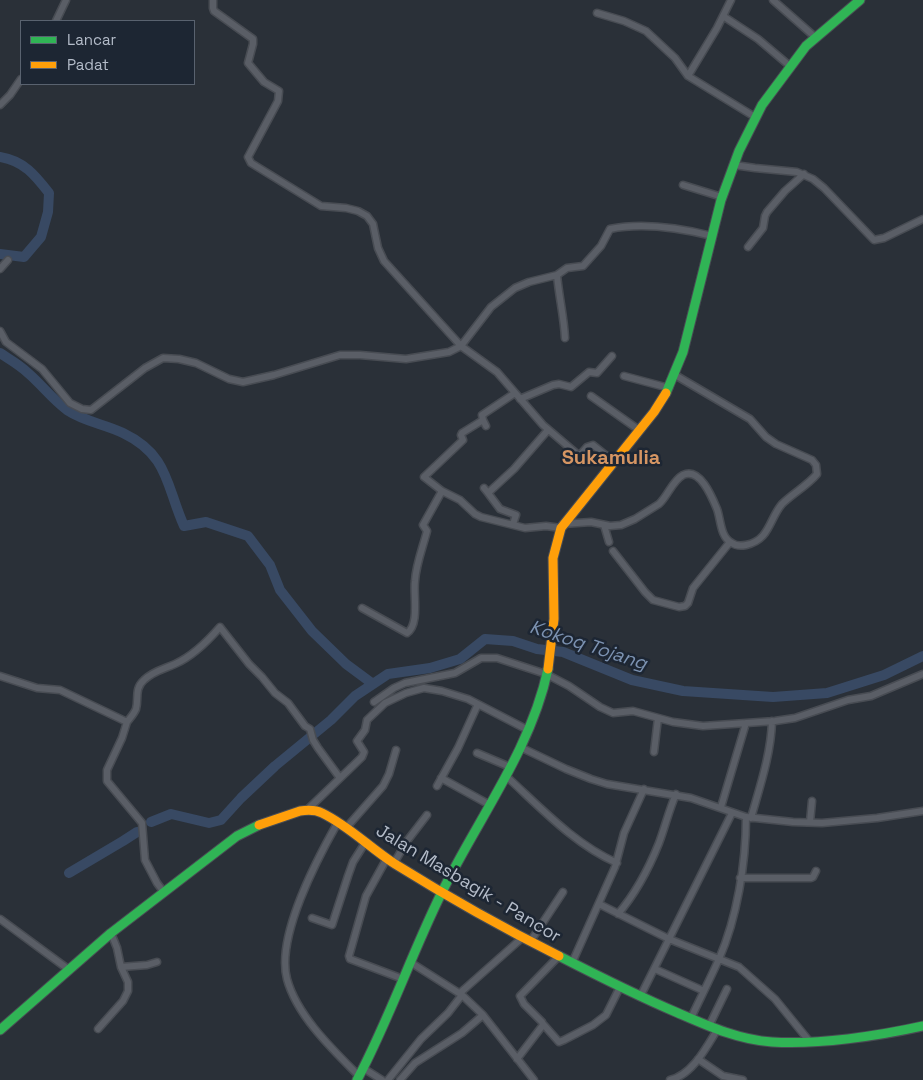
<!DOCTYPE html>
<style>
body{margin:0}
#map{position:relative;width:923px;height:1080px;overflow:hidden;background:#2a3038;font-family:"Space Grotesk",sans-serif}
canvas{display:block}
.legend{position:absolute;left:20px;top:20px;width:175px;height:65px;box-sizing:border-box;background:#1d2633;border:1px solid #59626f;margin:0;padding:6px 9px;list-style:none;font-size:15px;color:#b4bcc9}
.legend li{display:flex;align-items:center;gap:10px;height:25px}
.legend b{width:25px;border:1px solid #59626f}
</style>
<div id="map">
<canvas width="923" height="1080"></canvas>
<ul class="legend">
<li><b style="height:6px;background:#30b455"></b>Lancar</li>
<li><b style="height:6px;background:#ff9f0a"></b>Padat</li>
</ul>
</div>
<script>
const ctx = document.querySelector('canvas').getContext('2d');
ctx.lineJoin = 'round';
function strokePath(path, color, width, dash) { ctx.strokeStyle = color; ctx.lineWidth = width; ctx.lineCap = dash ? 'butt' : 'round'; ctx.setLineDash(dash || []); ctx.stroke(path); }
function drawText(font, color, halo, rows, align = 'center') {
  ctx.font = font + ' "Space Grotesk",sans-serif'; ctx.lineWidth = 5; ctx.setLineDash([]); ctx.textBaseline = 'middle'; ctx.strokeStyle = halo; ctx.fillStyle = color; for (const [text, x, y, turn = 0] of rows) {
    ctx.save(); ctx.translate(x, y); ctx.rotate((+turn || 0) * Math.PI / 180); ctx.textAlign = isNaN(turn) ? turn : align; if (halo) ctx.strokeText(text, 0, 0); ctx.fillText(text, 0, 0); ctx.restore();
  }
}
strokePath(new Path2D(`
 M0,157C24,161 35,175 49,193L48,212L41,237L24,257L0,254
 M0,353C9,359 20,365 28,373C42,385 52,399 67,410C85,422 105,424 123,433C169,455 166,486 184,526L206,522L248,536L270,565L280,590L312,631L346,664L373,684
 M151,822L171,814L209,823L221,820L241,798L275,766L331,720L355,696L388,674L430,668L460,659L485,639L513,641L537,649L563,652L632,680L683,691L773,697L827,693L884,675L923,656
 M69,873L123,841L137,832`), '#384963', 10);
const street = new Path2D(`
 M213,0V8L214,11L253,39V44L248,63L264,82L279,91L278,101L248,157L251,163L321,206L346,208L358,211L367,216L373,224L378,248L384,261L461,346L497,372L543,425L577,454H581L587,447L593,445L613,461
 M773,0L815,37
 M597,13L624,21L646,31L675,58L688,76L755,117
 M723,16L758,39L791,67
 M56,21L66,0
 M688,76L717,28L731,0
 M0,105L10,95L21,79
 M734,165L755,168L797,172L813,179L824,188L874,240L884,238L923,219
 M683,185L722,197
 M748,247L763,228L765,216L767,212L785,191L804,174
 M0,269L8,260
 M557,275C559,297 564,317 565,338
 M0,331L6,342L42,369L70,403L82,409L91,410L145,368L163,358L179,359L196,363L229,379L243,382L274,375L340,355H360L406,359L449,352L461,346L491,307L515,288L529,282L557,275L567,268L583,266L601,246L610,229C644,222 680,228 712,236
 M624,376L669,388
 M591,396L639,430
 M520,399L553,385L559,384L571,387L589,372L597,373L612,356
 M483,420L482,415L515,393
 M484,488L488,493L514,469L548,430
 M442,491L460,500L475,514L481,517L525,528L546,526L561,528
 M488,493L500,509L516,515L513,524
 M563,524L591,522L610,526L621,525L635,519L659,504C668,496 672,481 683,475C700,467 712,497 717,509C721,520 720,537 732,543C736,546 741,546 746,545C770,540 769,519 782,504C793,493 807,486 817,474L816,465L812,460L776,444L766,437L750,419L675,375
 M604,525L609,542
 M613,551L645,592L653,600L679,607L685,606L688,603L693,588L730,542
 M362,608L407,633C420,624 413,595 415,581C416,564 423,547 427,531L423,525L442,491L424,477L463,440L461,435L462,433L483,420L486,426
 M0,676L37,688L60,690L127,722L122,738L107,770V781L142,823L145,860L157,883L163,891
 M374,702L394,688L405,683L455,673L481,658H497L546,674L569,686L600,707L613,713L633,711L673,722L703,726L775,721L795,718L848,700L871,696L923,674
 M127,722C130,718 134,714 136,709C139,698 134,689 144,680C153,671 164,669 175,664C193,656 207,642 220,627L249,664L262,677L275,693L288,703L305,726L310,729L313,740L318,748L340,778
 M520,747L566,769L591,779L607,784L691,798L746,817L793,822L822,823L877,818L923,811
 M654,752L658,718
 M477,753L510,767
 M506,776C540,807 574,844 617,863
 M441,778L490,805
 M437,786L458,748L478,704
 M721,807L746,723
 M307,810L362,757L364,752L357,741L365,730L367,720L385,703L406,693L424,688L442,691L468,699L528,730
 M751,818C760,786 771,754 772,721
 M338,822C317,859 276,937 287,979C297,1016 333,1050 359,1076
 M810,822L812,801
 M346,828L383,786L389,774L396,750
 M387,858L366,896L349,956L350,959L403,979
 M394,863L407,841L427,815
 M740,878H811L813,877L816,871
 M599,904L669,939L739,967L775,999L810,1042
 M618,914C636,893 649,868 659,843C665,827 669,810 676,794
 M312,918L332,925L348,876L353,862L365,843
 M0,919L68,969
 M530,942L563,892
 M410,962L462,995L483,1015L534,1080
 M572,963L615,867L624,833L644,789
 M121,967L147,965L157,962
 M655,969L704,991
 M460,993L522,938
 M640,997L732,813
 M691,1018C700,999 710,979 719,959C737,918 746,863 746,817
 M543,1024L559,1042L564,1040L593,1025L606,1015L620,987
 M709,1026L727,989
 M98,1029L123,1001L128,991V982L121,967L117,948L111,933
 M517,1059L543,1025L542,1022L524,1004L520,996L558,957
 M698,1059L723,1076L743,1080
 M363,1068L382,1080
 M388,1080L421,1039L448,1013L462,995
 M400,1080L415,1063L462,1033L483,1015
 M670,1080C692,1075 706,1048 717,1030`);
const fast = new Path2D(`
 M666,393L683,352L721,200L739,151L762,105L806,46L860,0
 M559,956C598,976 638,996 678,1013C708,1026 739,1040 772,1042C818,1045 878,1036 923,1026
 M0,1030L111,933L237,836L259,825
 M357,1080C389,1020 411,955 441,894C477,820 531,750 548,669`);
const slow = new Path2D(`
 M548,669L554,619L553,558L561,528L654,412L666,393
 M259,825L300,811C307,810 316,810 322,813C349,826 370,848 395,864C448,897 503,928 559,956`);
strokePath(street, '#484c53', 9);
strokePath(fast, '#484c53', 11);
strokePath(slow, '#484c53', 11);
strokePath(street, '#5a5e66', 6);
strokePath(fast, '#30b455', 9);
strokePath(slow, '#ff9f0a', 9);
drawText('18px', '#b4bcc9', '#1d2633', [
 ["Jalan Masbagik - Pancor",468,884,31]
]);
drawText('italic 19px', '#7c92b1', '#1d2633', [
 ["Kokoq Tojang",588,646,18]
]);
drawText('bold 20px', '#d59563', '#1d2633', [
 ["Sukamulia",611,459]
]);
</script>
